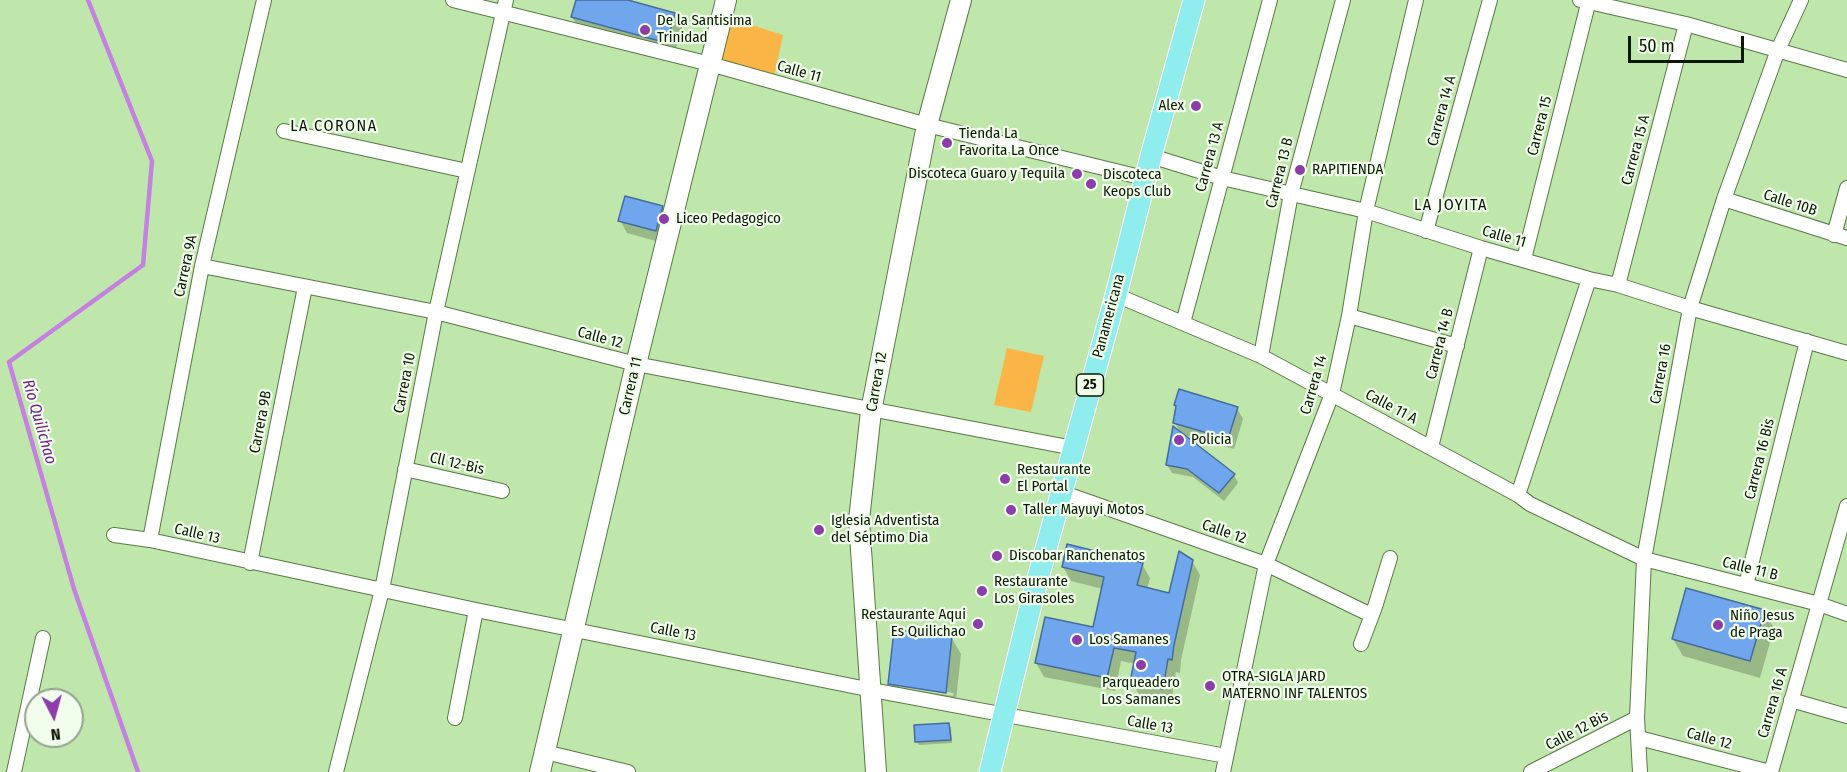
<!DOCTYPE html>
<meta charset="utf-8">
<style>
body{margin:0}
#map{position:relative;width:1847px;height:772px;overflow:hidden;background:#bfe6ab;font-family:"Fira Sans Condensed",sans-serif}
canvas{display:block}
.north{position:absolute;left:24px;top:688px;width:60px;height:60px;box-sizing:border-box;background:#f2feec;border:2px solid #96a28f;border-radius:50%;rotate:174deg;font-size:16px;font-weight:700;line-height:24px;text-align:center;color:#0b1804}
.north::after{content:'';display:block;margin:auto;width:21px;height:27px;background:#8d3cac;clip-path:polygon(50% 0,100% 100%,50% 72%,0 100%)}
.scale{position:absolute;left:1628px;top:36px;width:116px;height:27px;box-sizing:border-box;border:3px solid #0b1804;border-top:0;padding-left:8px;font-size:18px;line-height:21px;white-space:nowrap;color:#0b1804;-webkit-text-stroke:4px #f2feec;paint-order:stroke}
</style>
<div id="map">
<canvas width="1847" height="772"></canvas>
<div class="north">N</div>
<div class="scale">50 m</div>
</div>
<script>
const ctx = document.querySelector('canvas').getContext('2d');
ctx.lineJoin = 'round';
function fill(path, color) { ctx.fillStyle = color; ctx.fill(path, 'evenodd'); }
function strokePath(path, color, width, dash) { ctx.strokeStyle = color; ctx.lineWidth = width; ctx.lineCap = dash ? 'butt' : 'round'; ctx.setLineDash(dash || []); ctx.stroke(path); }
function drawText(font, color, halo, rows, align = 'center') {
  ctx.font = font + ' "Fira Sans Condensed",sans-serif'; ctx.lineWidth = 4.5; ctx.setLineDash([]); ctx.textBaseline = 'middle'; ctx.strokeStyle = halo; ctx.fillStyle = color; for (const [text, x, y, turn = 0] of rows) {
    ctx.save(); ctx.translate(x, y); ctx.rotate((+turn || 0) * Math.PI / 180); ctx.textAlign = isNaN(turn) ? turn : align; if (halo) ctx.strokeText(text, 0, 0); ctx.fillText(text, 0, 0); ctx.restore();
  }
}
fill(new Path2D(`
 M727,17L783,35L774,77L714,62Z
 M1007,348L1044,356L1031,412L994,405Z`), '#fbb547');
fill(new Path2D(`
 M577,0H622L674,14L682,27L674,55L580,30L572,17Z
 M662,208L669,220L663,243L627,233L620,220Z
 M1175,405L1237,408L1243,419L1234,449L1181,434L1175,423L1177,408Z
 M1167,465L1234,475L1238,483L1224,501L1193,477L1172,473Z
 M1192,561L1200,575L1181,660L1180,673L1176,672L1171,702L1140,696L1132,682L1136,664L1121,661L1115,691L1044,677L1036,663L1094,629L1103,589L1071,581L1063,567L1142,564L1150,578L1147,589L1170,594Z
 M1764,612L1774,628L1760,678L1683,656L1673,639Z
 M951,637L961,654L955,709L900,700L890,684ZM899,684L954,693L953,696L899,687Z
 M949,724L951,728L952,743L919,745L916,741Z`), '#0003');
strokePath(new Path2D(`
 M88,0L152,161L143,265L9,362L74,589L138,772`), '#c481e0', 4.5);
const building = new Path2D(`
 M576,0H628L675,13L667,43L571,17Z
 M625,196L663,206L656,231L618,221Z
 M1179,389L1238,407L1228,439L1173,423L1176,406L1174,405Z
 M1173,426L1235,474L1219,493L1187,469L1166,465Z
 M1067,544L1143,563L1137,585L1169,593L1179,551L1193,560L1174,645L1172,660L1168,659L1163,689L1130,682L1136,652L1114,648L1107,678L1035,663L1045,617L1093,627L1104,577L1062,567Z
 M1686,588L1765,610L1750,661L1672,639Z
 M894,630L952,636L946,693L888,684Z
 M949,723L951,740L915,742L914,725Z`);
fill(building, '#6fa6ee');
strokePath(building, '#466c9d', 1.5);
const street = new Path2D(`
 M453,0L710,64L927,125L1136,176
 M1580,0L1686,24L1847,70
 M284,131L467,171
 M1151,156L1222,178L1366,211L1481,248L1589,279L1618,285L1690,308L1847,353
 M1724,199L1847,238
 M1426,231L1490,0
 M1834,235L1847,188
 M1524,259L1589,0
 M202,266L436,312L636,364L1063,446
 M1618,285L1686,24
 M1116,295L1261,356L1518,495L1530,504L1644,559L1819,604L1847,614
 M1349,316L1457,346
 M1183,323L1270,0
 M1261,356L1291,194L1343,0
 M1431,447L1481,248
 M405,469L502,491
 M1061,492L1266,564L1371,615
 M1518,495L1589,279
 M114,535L150,540L476,610L872,690L1226,756
 M150,540L202,266L264,0
 M250,563L305,287
 M1746,585L1807,341
 M1361,644L1375,607L1390,558
 M1791,700L1847,716
 M455,718L476,610
 M1639,738L1770,772
 M545,752L628,772
 M14,772L43,638
 M336,772L382,590L436,312L506,0
 M1223,772L1266,564L1332,394L1349,316L1366,211L1416,0
 M1531,772L1637,718
 M1640,772L1637,718L1644,559L1690,308L1724,199L1778,50L1801,0
 M1771,772L1847,506`);
const secondary = new Path2D(`
 M540,772L636,364L726,0
 M876,772L859,520L871,411L927,125L961,0`);
const primary = new Path2D(`
 M990,772L1033,596L1116,295L1151,156L1194,0`);
strokePath(street, '#587a44', 16);
strokePath(secondary, '#587a44', 22);
strokePath(primary, '#fff', 23);
strokePath(street, '#fff', 14);
strokePath(secondary, '#fff', 20);
strokePath(primary, '#8feded', 21);
for (const [x, y, r, color] of [
 [645,30,6,"#8d3cac"],
 [1196,106,6,"#8d3cac"],
 [947,143,6,"#8d3cac"],
 [1300,170,6,"#8d3cac"],
 [1077,174,6,"#8d3cac"],
 [1091,184,6,"#8d3cac"],
 [664,219,6,"#8d3cac"],
 [1179,440,6,"#8d3cac"],
 [1005,479,6,"#8d3cac"],
 [1011,510,6,"#8d3cac"],
 [819,530,6,"#8d3cac"],
 [997,556,6,"#8d3cac"],
 [982,591,6,"#8d3cac"],
 [978,624,6,"#8d3cac"],
 [1718,625,6,"#8d3cac"],
 [1077,640,6,"#8d3cac"],
 [1141,665,6,"#8d3cac"],
 [1210,686,6,"#8d3cac"]
]) { const dot = new Path2D(); dot.arc(x, y, r, 0, 2 * Math.PI); ctx.fillStyle = color; ctx.fill(dot); strokePath(dot, '#f2feec', 2); }
for (const [x, y, w] of [
 [1090,385,27]
]) { const box = new Path2D(); box.roundRect(x - w / 2, y - 11, w, 22, 4.5); ctx.fillStyle = '#f2feec'; ctx.fill(box); strokePath(box, '#0b1804', 1.5); }
drawText('bold 14px', '#0b1804', null, [
 ["25",1090,385]
]);
drawText('15px', '#0b1804', '#f2feec', [
 ["De la Santisima",657,21],
 ["Trinidad",657,38],
 ["Alex",1184,106,"right"],
 ["Tienda La",959,134],
 ["Favorita La Once",959,151],
 ["RAPITIENDA",1312,170],
 ["Discoteca Guaro y Tequila",1065,174,"right"],
 ["Discoteca",1103,175],
 ["Keops Club",1103,192],
 ["Liceo Pedagogico",676,219],
 ["Policia",1191,440],
 ["Restaurante",1017,470],
 ["El Portal",1017,487],
 ["Taller Mayuyi Motos",1023,510],
 ["Iglesia Adventista",831,521],
 ["del Séptimo Dia",831,538],
 ["Discobar Ranchenatos",1009,556],
 ["Restaurante",994,582],
 ["Los Girasoles",994,599],
 ["Restaurante Aqui",966,615,"right"],
 ["Es Quilichao",966,632,"right"],
 ["Niño Jesus",1730,616],
 ["de Praga",1730,633],
 ["Los Samanes",1089,640],
 ["OTRA-SIGLA JARD",1222,677],
 ["MATERNO INF TALENTOS",1222,694],
 ["Parqueadero",1141,683,"center"],
 ["Los Samanes",1141,700,"center"]
], 'left');
drawText('15px', '#0b1804', '#f2feec', [
 ["Calle 11",799,72,16],
 ["Carrera 14 A",1442,111,-75],
 ["Carrera 15",1540,126,-76],
 ["Carrera 15 A",1636,150,-75],
 ["Carrera 13 A",1210,157,-75],
 ["Carrera 13 B",1280,173,-76],
 ["Calle 10B",1790,203,18],
 ["Calle 11",1504,237,16],
 ["Carrera 9A",186,266,-78],
 ["Panamericana",1109,316,-75],
 ["Calle 12",600,338,15],
 ["Carrera 14 B",1440,344,-76],
 ["Carrera 16",1661,374,-80],
 ["Carrera 12",877,382,-80],
 ["Carrera 10",405,383,-79],
 ["Carrera 14",1314,385,-74],
 ["Carrera 11",631,386,-77],
 ["Calle 11 A",1391,407,28],
 ["Carrera 9B",261,422,-79],
 ["Carrera 16 Bis",1760,459,-76],
 ["Cll 12-Bis",457,464,13],
 ["Calle 12",1224,532,19],
 ["Calle 13",197,534,13],
 ["Calle 11 B",1750,569,14],
 ["Calle 13",673,632,11],
 ["Carrera 16 A",1773,703,-74],
 ["Calle 13",1150,725,10],
 ["Calle 12 Bis",1577,731,-27],
 ["Calle 12",1709,739,15]
]);
ctx.letterSpacing = '1.5px';
drawText('16px', '#0b1804', '#f2feec', [
 ["LA CORONA",334,127],
 ["LA JOYITA",1451,206]
]);
ctx.letterSpacing = '0px';
drawText('italic 16px', '#721e90', '#f2feec', [
 ["Río Quilichao",39,422,74]
]);
</script>
